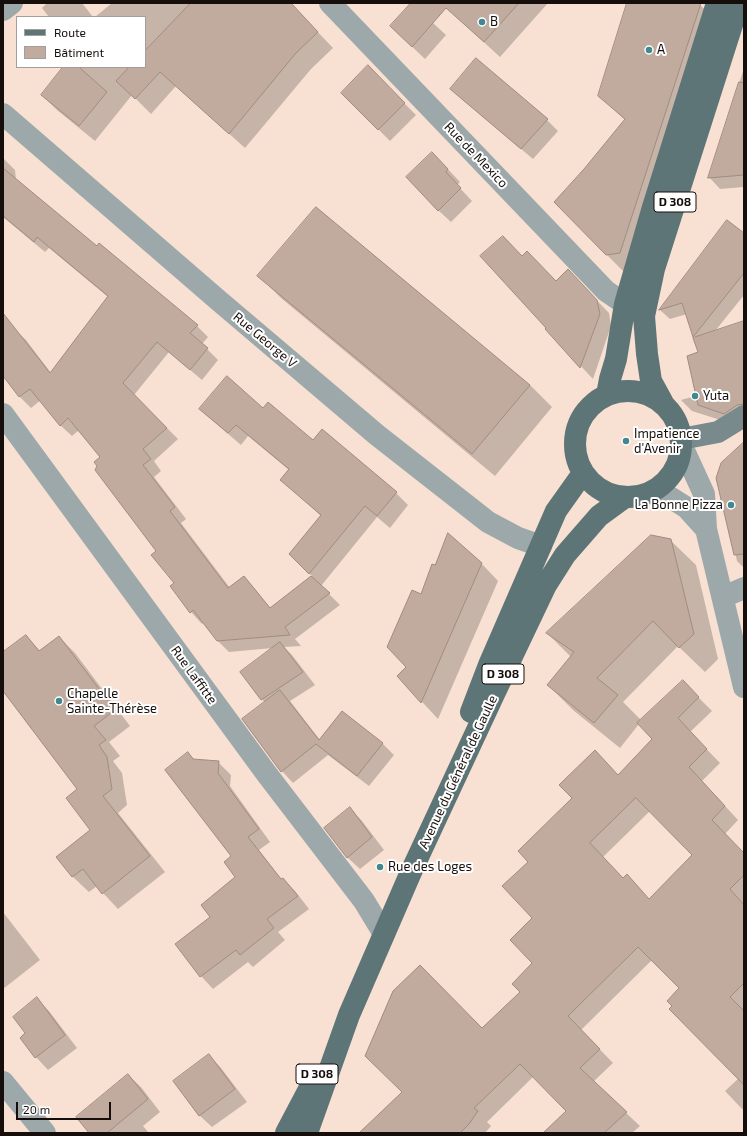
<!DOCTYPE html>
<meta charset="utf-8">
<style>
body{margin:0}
#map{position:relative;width:747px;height:1136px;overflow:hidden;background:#f8e1d3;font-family:"Exo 2",sans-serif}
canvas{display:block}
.frame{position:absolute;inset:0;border:4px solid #160e0a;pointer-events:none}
.legend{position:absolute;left:16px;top:16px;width:130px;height:52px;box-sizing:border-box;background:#fff;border:1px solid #a29f9d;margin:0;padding:5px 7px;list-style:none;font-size:12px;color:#160e0a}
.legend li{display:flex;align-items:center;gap:8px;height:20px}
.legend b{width:20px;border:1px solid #a29f9d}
.scale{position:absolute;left:16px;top:1102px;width:95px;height:18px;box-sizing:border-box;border:2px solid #160e0a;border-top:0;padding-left:5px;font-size:12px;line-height:14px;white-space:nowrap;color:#160e0a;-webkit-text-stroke:3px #fff;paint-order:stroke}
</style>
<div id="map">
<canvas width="747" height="1136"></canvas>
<div class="frame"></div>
<ul class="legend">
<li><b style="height:5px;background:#5e7577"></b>Route</li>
<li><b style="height:11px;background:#c1ab9e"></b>Bâtiment</li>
</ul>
<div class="scale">20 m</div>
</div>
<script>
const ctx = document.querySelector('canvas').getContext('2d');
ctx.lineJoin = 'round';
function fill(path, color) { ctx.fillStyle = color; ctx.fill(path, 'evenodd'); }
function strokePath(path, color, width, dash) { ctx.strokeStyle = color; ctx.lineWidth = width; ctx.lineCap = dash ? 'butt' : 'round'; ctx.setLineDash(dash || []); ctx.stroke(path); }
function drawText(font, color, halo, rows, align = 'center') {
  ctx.font = font + ' "Exo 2",sans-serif'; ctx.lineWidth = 4; ctx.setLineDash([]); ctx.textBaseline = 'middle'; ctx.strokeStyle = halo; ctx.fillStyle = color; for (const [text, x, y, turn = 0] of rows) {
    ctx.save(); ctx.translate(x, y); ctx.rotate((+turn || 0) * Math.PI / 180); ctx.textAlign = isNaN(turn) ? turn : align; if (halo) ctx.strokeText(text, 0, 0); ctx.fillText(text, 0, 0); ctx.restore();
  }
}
fill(new Path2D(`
 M47,3H82L93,17H49L42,8Z
 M112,3H290L333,48L311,69L245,148L176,86L151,114L132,95L95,141L57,110L42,95L65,67H145V17H95Z
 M441,3H548L500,57Z
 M629,3H698L717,21L624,272L607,255L584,170L626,121L599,95Z
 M411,4L433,23L446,35L425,59L403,38Z
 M476,59L547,120L558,131L533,159L462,99L451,89Z
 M368,67L416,115L390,141L342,93Z
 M744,68V187L720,189L709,177Z
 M3,158L15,170L16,180L97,247L197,326L208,337L202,344L218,360L202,380L169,352L134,395L178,439L154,461L161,471L154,477L186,519L181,523L230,588L244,577L255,589L271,609L312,576L290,554L321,516L281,479L289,470L248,436L241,445L213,421L200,409H263L396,493L408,505L390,528L377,517L321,586L340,605L295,639L301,646L284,647L292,655L315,685L290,701L320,740L382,743L394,755L369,786L328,755L293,783L282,771L265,703L241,672L273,648L229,652L218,641L204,622L202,624L191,612L157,552L101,457L79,430L72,436L60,425L41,400L31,408L20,397L3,375V321L14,329L26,340L51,373L108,297L49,248L45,252L3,217Z
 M444,165L460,182L457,185L472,201L451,222L438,210Z
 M727,221L744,234V295L703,346L694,336L687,314L670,319L660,310Z
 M503,237L522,257L556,282L580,283L609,313L611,326L593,379L546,329L548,328Z
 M259,276L530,385L552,407L495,476L281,298Z
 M744,382V420L736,425L692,411L681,400Z
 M744,444V568L737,561L717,478Z
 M670,540L696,565L718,659L705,672L678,646L623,702L641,720L696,695L712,711L690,732L720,763L702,781L738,820L725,834L744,854V902L742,904L744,906V1111L725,1091L739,1078L680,988L652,960L581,1030L613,1063L593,1082L640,1126L632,1133H544L567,1111L534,1076L487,1122L491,1126L485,1133H361L482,1030L521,992L534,963L533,918L619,776L653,739L639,724L620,748L573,710L548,685L571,657L547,633ZM650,811L693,855L650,900L640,889L624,879L603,857Z
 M481,563L498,581L438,719L398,676L408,667L421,595Z
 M26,636L40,651L59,637L75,653L130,726L109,742L120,756L113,761L122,773L127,805L118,813L165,872L118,909L103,893L97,886L89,892L73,877L57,857L92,830L79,789L3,690V653Z
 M188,753L195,760L218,762L231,775L230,786L270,842L259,850L282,880L283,879L295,891L309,909L278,932L285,940L253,967L248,962L213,989L201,976L177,944L211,917L237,877L233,857Z
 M350,808L362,821L384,850L360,869L347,857Z
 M3,912L40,960L3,989Z
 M37,999L49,1011L77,1048L48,1070L36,1057L21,1038L26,1034Z
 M209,1055L221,1068L247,1102L212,1127L199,1115Z
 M128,1075L141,1087L160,1112L143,1126L149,1133H90Z`), '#0003');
const building = new Path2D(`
 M191,3H291L318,32L296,53L229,134L160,72L135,99L116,81L129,67H145V51Z
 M411,3H519L484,42L446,8L412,47L390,26Z
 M627,3H701L620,253L606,255L554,202L584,169L625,119L598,96Z
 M476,58L548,119L521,149L450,89Z
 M368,65L405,103L378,130L341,93Z
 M63,67H79L107,92L79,126L41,95Z
 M739,82L744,83V175L708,178Z
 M432,152L448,169L446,172L461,188L438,211L406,177Z
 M3,168L97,246L99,243L198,325L190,333L208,348L190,370L157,342L123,383L167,428L143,449L151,459L143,465L175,507L170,511L228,588L244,576L270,608L311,576L330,593L285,627L290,635L217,641L193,610L190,613L170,586L174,583L151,555L156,551L95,470L97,466L94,462L100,457L68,418L60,426L30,389L19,397L3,376V313L50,373L108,296L37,237L34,242L3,216Z
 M316,207L530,385L472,454L257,276Z
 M727,220L744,233V273L693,337L682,303L659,310Z
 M503,236L522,256L527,251L556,281L568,269L597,300L600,314L580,368L545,329L546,328L480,256Z
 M744,321V404L737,405L724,414L698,405L687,356L698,352L693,338Z
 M227,376L263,408L268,402L313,440L322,429L397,492L377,516L365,506L309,574L289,554L321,515L280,480L289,469L236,425L228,433L199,409Z
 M744,442V554L734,555L716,478L721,463Z
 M448,533L482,563L421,703L397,676L406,667L387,647L412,590L421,594L432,564L435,565Z
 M651,535L671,539L694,634L679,648L653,621L597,678L618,695L594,723L547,685L574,652L546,633Z
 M26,635L39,651L59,636L115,710L94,726L106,740L99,745L107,757L112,789L103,796L150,856L102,894L83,869L72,877L56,857L90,830L66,798L77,789L3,691V652Z
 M280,642L303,672L261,700L240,672Z
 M683,680L699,697L678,718L707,749L689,767L725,806L712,820L744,853V875L730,889L744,905V983L730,997L744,1011V1085L669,1009L672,1006L667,1001L679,988L638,947L568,1016L600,1049L580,1068L627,1112L604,1133H543L566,1111L520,1064L474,1108L478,1111L469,1124L460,1133H359L402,1092L365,1056L393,991L420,965L482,1028L520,992L512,984L532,963L510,940L532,918L502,886L528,862L518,851L572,798L559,785L595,750L618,775L652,739L637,723ZM636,798L692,855L649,899L627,874L623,878L590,843Z
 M280,690L319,740L342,711L383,743L357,776L316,744L281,772L242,719Z
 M188,752L193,759L219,761L218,773L259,829L248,837L281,879L283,878L298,896L267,919L274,928L240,955L236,950L200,977L175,944L210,917L201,905L235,877L224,862L231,856L165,770Z
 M350,807L372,837L347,858L324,828Z
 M37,997L65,1035L35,1058L20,1038L25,1033L13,1017Z
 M209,1054L235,1089L199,1116L173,1081Z
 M128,1074L148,1099L107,1133H89L76,1117Z`);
fill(building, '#c1ab9e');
strokePath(building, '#a18b7f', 1);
strokePath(new Path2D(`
 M330,3L606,291L625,304
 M3,10L12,3
 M3,114L218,300L377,435L488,522L518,538L541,546
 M3,414L266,773L364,901L384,934
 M682,446L704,494L706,529L744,687
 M649,493L665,494L687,508L706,529
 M723,597L744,588
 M3,1082L45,1133`), '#9ca8aa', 22);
strokePath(new Path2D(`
 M681,439L718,432L744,416`), '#788a8c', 22);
strokePath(new Path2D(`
 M575 444a53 53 0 1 1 106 0a53 53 0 1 1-106 0Z
 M607,395L610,379L616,359L625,304L653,207L717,3
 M663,403L651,381L647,354L644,316L654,269L739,3
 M471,712L489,665L556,511L583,473
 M286,1133L315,1078
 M307,1133L349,1015L411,872L494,694L546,585L565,555L599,516L625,497`), '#5e7577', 22);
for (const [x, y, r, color] of [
 [482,22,4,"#41898f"],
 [649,50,4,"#41898f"],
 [695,396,4,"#41898f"],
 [626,441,4,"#41898f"],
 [731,505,4,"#41898f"],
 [59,701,4,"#41898f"],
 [380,867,4,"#41898f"]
]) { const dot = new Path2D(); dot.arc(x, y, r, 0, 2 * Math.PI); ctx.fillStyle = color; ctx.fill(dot); strokePath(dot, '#fff', 1.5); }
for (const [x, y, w] of [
 [675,202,42],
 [503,674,42],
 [317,1074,42]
]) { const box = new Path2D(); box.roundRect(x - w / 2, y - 10, w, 20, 3); ctx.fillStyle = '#fff'; ctx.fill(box); strokePath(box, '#160e0a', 1); }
drawText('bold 12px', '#160e0a', null, [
 ["D 308",675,202],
 ["D 308",503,674],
 ["D 308",317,1074]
]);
drawText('13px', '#160e0a', '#fff', [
 ["B",490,22],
 ["A",657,50],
 ["Yuta",703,396],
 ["Impatience",634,434],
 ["d'Avenir",634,449],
 ["La Bonne Pizza",723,505,"right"],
 ["Chapelle",67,694],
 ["Sainte-Thérèse",67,709],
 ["Rue des Loges",388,867]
], 'left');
drawText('13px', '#160e0a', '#fff', [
 ["Rue de Mexico",476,155,46],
 ["Rue George V",265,340,40],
 ["Rue Laffitte",194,675,54],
 ["Avenue du Général de Gaulle",458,772,-65]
]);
</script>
